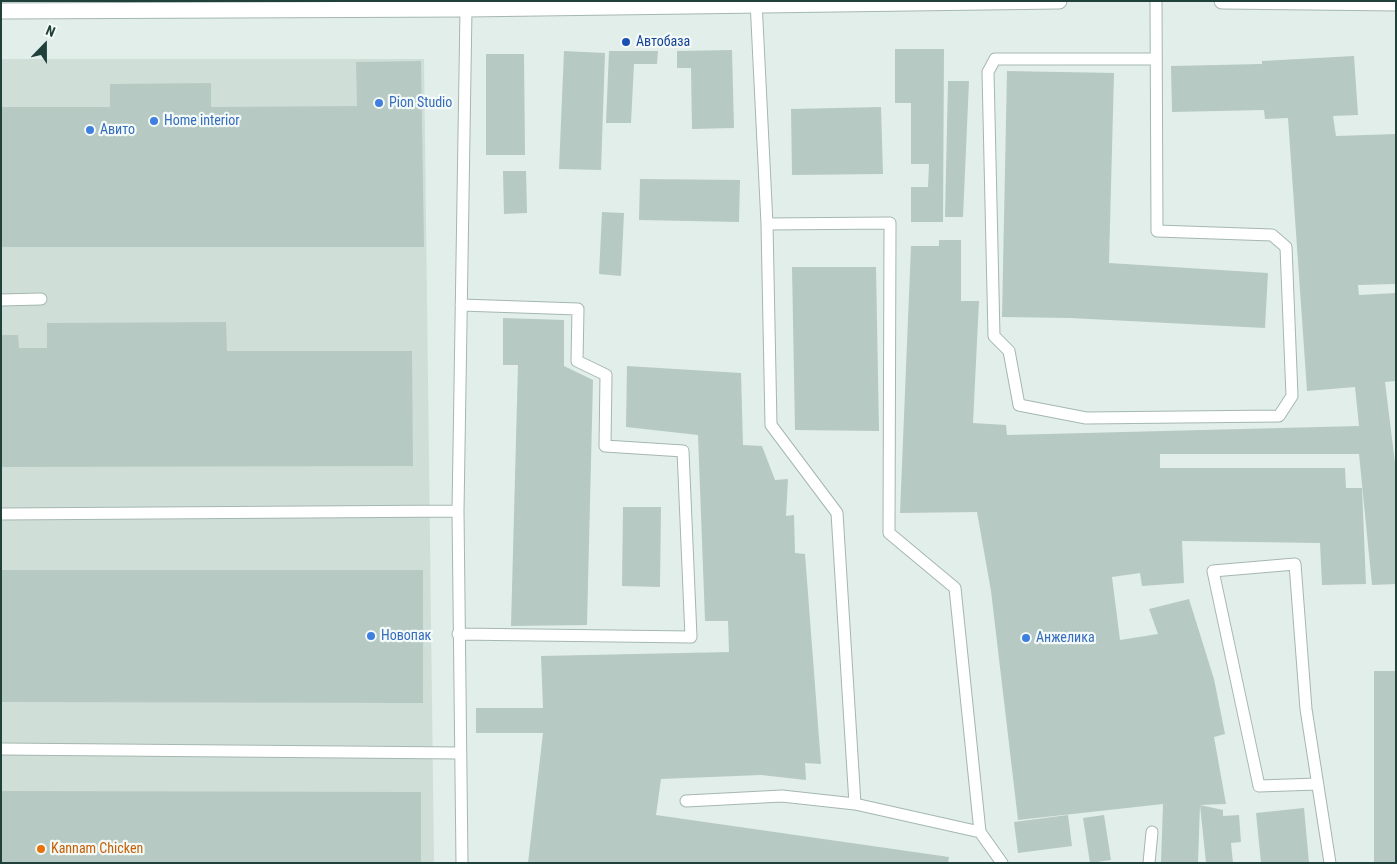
<!DOCTYPE html>
<meta charset="utf-8">
<style>
body{margin:0}
#map{position:relative;width:1397px;height:864px;overflow:hidden;background:#e2eee9;font-family:"Roboto Condensed",sans-serif}
canvas{display:block}
.frame{position:absolute;inset:0;border:2px solid #20413a;pointer-events:none}
.north{position:absolute;left:20px;top:20px;width:50px;height:50px;-webkit-text-stroke:4px #f3faf7;paint-order:stroke;rotate:22deg;font-size:14px;font-weight:700;line-height:20px;text-align:center;color:#20413a}
.north::after{content:'';display:block;margin:auto;width:18px;height:22px;background:#20413a;clip-path:polygon(50% 0,100% 100%,50% 72%,0 100%)}
</style>
<div id="map">
<canvas width="1397" height="864"></canvas>
<div class="frame"></div>
<div class="north">N</div>
</div>
<script>
const ctx = document.querySelector('canvas').getContext('2d');
ctx.lineJoin = 'round';
function fill(path, color) { ctx.fillStyle = color; ctx.fill(path, 'evenodd'); }
function strokePath(path, color, width, dash) { ctx.strokeStyle = color; ctx.lineWidth = width; ctx.lineCap = dash ? 'butt' : 'round'; ctx.setLineDash(dash || []); ctx.stroke(path); }
function drawText(font, color, halo, rows, align = 'center') {
  ctx.font = font + ' "Roboto Condensed",sans-serif'; ctx.lineWidth = 4.5; ctx.setLineDash([]); ctx.textBaseline = 'middle'; ctx.strokeStyle = halo; ctx.fillStyle = color; for (const [text, x, y, turn = 0] of rows) {
    ctx.save(); ctx.translate(x, y); ctx.rotate((+turn || 0) * Math.PI / 180); ctx.textAlign = isNaN(turn) ? turn : align; if (halo) ctx.strokeText(text, 0, 0); ctx.fillText(text, 0, 0); ctx.restore();
  }
}
fill(new Path2D(`
 M1,59H424L434,863H1Z`), '#d0ded8');
fill(new Path2D(`
 M895,49H944L943,222H911V187H928L929,164H911V103H895Z
 M732,50L734,128L692,129L691,68H677V51Z
 M564,51L605,53L601,170L559,169Z
 M609,51H658L657,64H634L631,123H606Z
 M486,54H524L525,155H486Z
 M1354,56L1358,115L1333,116L1336,136L1396,134V284L1358,285L1359,295L1396,293V381L1385,382L1396,471V584L1372,585L1359,454H1160V468H1345L1346,488H1362L1366,584L1322,585L1320,543L1182,541L1184,583L1142,586L1140,573L1112,577L1120,640L1158,634L1149,609L1189,599L1214,679L1225,734L1214,737L1226,804L1200,805L1223,810V816L1239,815L1241,842L1231,843L1233,863H1206L1200,805L1198,863H1161L1163,804L1018,820L991,591L977,512L900,513L911,246H939V240H961V301H979L973,423L1006,425L1007,435L1359,426L1355,387L1307,391L1288,118L1265,119L1264,110L1172,112L1171,66L1262,64V61Z
 M421,61L424,247H1V107H110V84L211,83V107L357,106L356,62Z
 M1007,71L1114,73L1109,263L1268,273L1265,328L1070,318L1002,317Z
 M948,81H969L963,217H945Z
 M881,107L883,174L792,175L791,109Z
 M503,171H526L527,213L504,214Z
 M640,179L740,180L739,222L639,220Z
 M602,212L624,213L621,276L599,274Z
 M792,267H876L879,431L795,430Z
 M503,318L564,320V366L593,380L587,625L511,626L518,365H503Z
 M226,322L227,351H412L413,466L1,467V335H18L19,348H47V323Z
 M627,366L741,373L743,445L762,446L775,480L788,479L786,516L794,515L795,553L805,554L821,764L805,763L806,780L761,775L661,779L656,815L949,857L948,863H528L543,733H476V708H543L541,656L729,652L728,621H705L698,435L626,427Z
 M623,507H661L660,587L622,586Z
 M1,570H423V703L1,702Z
 M1374,671H1396V863H1374Z
 M1,791L421,792V863H1Z
 M1304,808L1309,863H1261L1256,813Z
 M1068,815L1072,846L1018,853L1014,822Z
 M1104,815L1111,860L1090,863L1083,818Z`), '#b7c9c3');
const service = new Path2D(`
 M756,1L767,224L771,425L837,513L855,804L980,832L955,588L889,533L890,223L767,224
 M1154,59H995L988,72L994,336L1009,351L1019,405L1086,418L1279,416L1292,396L1286,247L1272,235L1157,231L1156,1
 M1,300L41,299
 M1,514L458,511
 M458,634L691,637L683,451L605,446L606,375L577,361L578,309L461,305
 M1,749L459,753
 M1317,784L1259,786L1213,571L1295,564L1306,709L1330,863
 M686,801L782,796L855,804
 M980,832L1002,863
 M462,863L458,511L466,9
 M1149,863L1152,832`);
const tertiary = new Path2D(`
 M1222,1L1396,3
 M1,11L466,9L1059,1`);
strokePath(service, '#a4b7b1', 13);
strokePath(tertiary, '#a4b7b1', 17);
strokePath(service, '#fff', 11);
strokePath(tertiary, '#fff', 15);
for (const [x, y, r, color] of [
 [626,42,5,"#1a4fb4"],
 [379,103,5,"#3f7fe0"],
 [154,121,5,"#3f7fe0"],
 [90,130,5,"#3f7fe0"],
 [371,636,5,"#3f7fe0"],
 [1026,638,5,"#3f7fe0"],
 [41,849,5,"#e8710a"]
]) { const dot = new Path2D(); dot.arc(x, y, r, 0, 2 * Math.PI); ctx.fillStyle = color; ctx.fill(dot); strokePath(dot, '#f3faf7', 2); }
drawText('14px', '#164399', '#f3faf7', [
 ["Автобаза",636,42]
], 'left');
drawText('14px', '#366cbe', '#f3faf7', [
 ["Pion Studio",389,103],
 ["Home interior",164,121],
 ["Авито",100,130],
 ["Новопак",381,636],
 ["Анжелика",1036,638]
], 'left');
drawText('14px', '#c56008', '#f3faf7', [
 ["Kannam Chicken",51,849]
], 'left');
</script>
